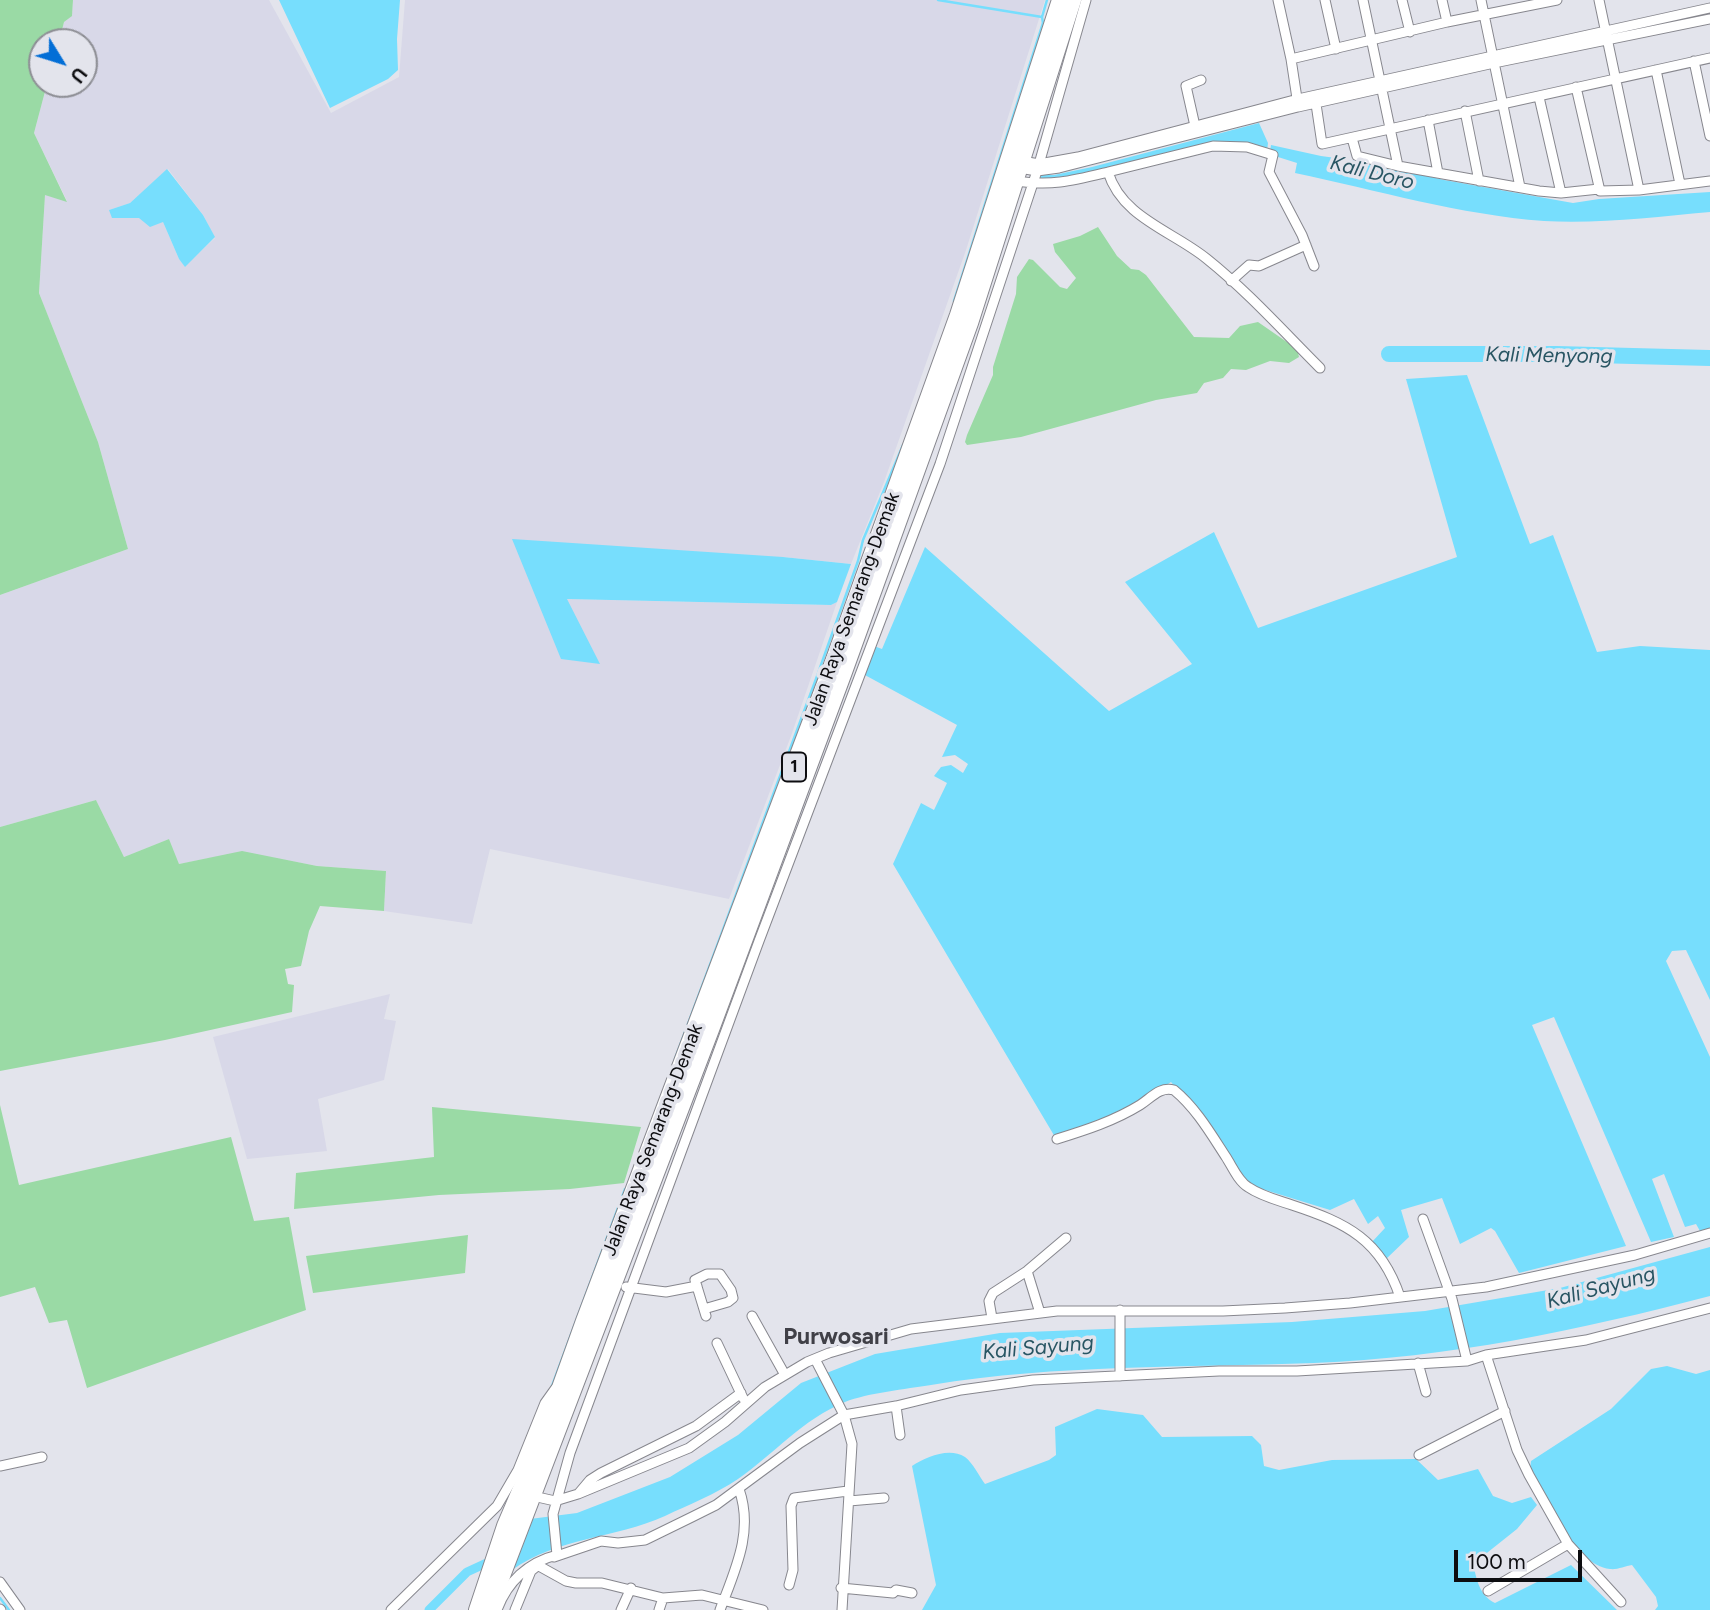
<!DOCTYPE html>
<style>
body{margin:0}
#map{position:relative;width:1710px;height:1610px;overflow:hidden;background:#e3e4ec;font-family:Figtree,sans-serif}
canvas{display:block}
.north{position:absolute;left:28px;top:28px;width:70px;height:70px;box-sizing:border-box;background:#e3e4ec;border:2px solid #8d8e94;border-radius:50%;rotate:128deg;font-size:19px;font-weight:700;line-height:28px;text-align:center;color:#0d0d10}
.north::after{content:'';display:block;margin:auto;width:24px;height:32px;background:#026ed6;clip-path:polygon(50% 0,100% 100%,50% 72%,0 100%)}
.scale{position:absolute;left:1454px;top:1550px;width:128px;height:32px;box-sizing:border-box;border:4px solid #0d0d10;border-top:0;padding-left:9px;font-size:21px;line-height:24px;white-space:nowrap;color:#0d0d10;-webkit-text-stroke:5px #e3e4ec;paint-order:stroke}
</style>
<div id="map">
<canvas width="1710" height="1610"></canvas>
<div class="north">U</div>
<div class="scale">100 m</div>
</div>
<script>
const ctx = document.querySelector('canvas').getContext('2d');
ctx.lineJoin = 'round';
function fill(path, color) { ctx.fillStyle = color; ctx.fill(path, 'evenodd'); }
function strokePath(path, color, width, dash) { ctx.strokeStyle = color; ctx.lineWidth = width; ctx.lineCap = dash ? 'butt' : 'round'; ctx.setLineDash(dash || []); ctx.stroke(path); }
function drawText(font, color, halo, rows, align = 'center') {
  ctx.font = font + ' Figtree,sans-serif'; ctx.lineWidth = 7; ctx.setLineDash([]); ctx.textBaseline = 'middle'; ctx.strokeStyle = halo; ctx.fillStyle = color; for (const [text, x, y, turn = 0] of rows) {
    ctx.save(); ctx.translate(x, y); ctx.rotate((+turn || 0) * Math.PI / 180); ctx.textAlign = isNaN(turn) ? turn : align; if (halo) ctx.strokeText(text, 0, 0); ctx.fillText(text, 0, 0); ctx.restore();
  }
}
fill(new Path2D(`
 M73,0H269L331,113L399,77L405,0H1045L966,250L884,482L851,564L783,557L567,599L831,605L837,602L791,736L729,899L490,849L472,924L384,911L386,871L317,866L242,852L179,864L169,839L124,857L96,800L0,827V595L128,549L98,442L39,293L45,194L67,201L34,133L47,84H84V42H59L64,22L72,15ZM168,169L203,215L215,238L185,266L179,259L163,222L109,210L130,203Z
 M390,994L384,1019L396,1021L384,1080L318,1099L327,1151L247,1159L213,1037Z`), '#d8d8e8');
fill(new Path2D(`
 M0,0H73L72,16L64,22L59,42H42V84H47L34,133L67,202L45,195L39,293L98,442L128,549L0,595Z
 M1098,227L1117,256L1131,269L1139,270L1146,275L1194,337L1229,338L1240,326L1258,322L1297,349L1299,357L1289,363L1270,361L1246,370L1231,369L1223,378L1204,383L1197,393L1156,400L1021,437L967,445L965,442L967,435L993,375V367L1016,294L1017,277L1029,259L1033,260L1060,287L1067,289L1076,278L1055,252L1053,244L1080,236Z
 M96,800L124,857L169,839L179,864L242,851L317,866L386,871L384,911L320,906L309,931L301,966L285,969L288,984L294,985L292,1012L165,1040L0,1071V827Z
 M0,1105L19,1185L231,1137L254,1221L289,1217L306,1310L87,1388L67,1320L49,1323L35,1287L0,1297Z
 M432,1107L641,1127L624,1183L570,1189L439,1195L294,1209L296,1173L434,1157Z
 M468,1235L465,1273L313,1293L306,1256Z`), '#9adaa5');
fill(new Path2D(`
 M279,0H400L397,39L398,70L388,79L330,108Z
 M1259,123L1268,143L1267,151L1242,144L1070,180L1039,179V175H1054L1092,167Z
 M1271,145L1321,156L1373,163L1444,180L1573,203L1599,199L1710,192V212C1655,217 1599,224 1544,221C1461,215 1376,190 1295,173L1297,163L1278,157V154L1270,152Z
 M167,169L203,215L215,237L185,267L179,259L163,222L150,227L139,218H112L109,210L130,203Z
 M1467,375L1530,544L1553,535L1597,652L1640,646L1710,650V1000L1686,950L1672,951L1666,961L1710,1057V1228L1700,1231L1696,1224L1685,1227L1664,1174L1652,1179L1674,1237L1651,1242L1554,1017L1532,1025L1626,1246L1519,1273L1495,1231L1491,1228L1460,1244L1442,1198L1401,1210L1409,1237L1385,1260L1371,1243L1385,1228L1378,1216L1368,1224L1354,1199L1330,1210L1249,1185L1205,1122L1171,1082L1135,1106L1099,1124L1055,1137L893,864L921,803L934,810L947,783L934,776L941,767L951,765L963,773L968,764L955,755L942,757L957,725L863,674L874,646L882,649L925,547L1109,711L1192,664L1125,582L1214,532L1258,628L1457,557L1406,379Z
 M512,539L783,557L851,564L837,602L831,605L567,599L600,664L561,659Z
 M1710,1247V1296C1580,1330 1448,1358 1314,1363C1186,1368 1057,1364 931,1385C906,1389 868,1393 845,1402C803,1419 774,1454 738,1479C716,1494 688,1505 665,1516C614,1539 558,1537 512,1570L530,1519L577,1513L670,1477L738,1435L801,1383L875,1354L1000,1333L1292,1322L1425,1311L1560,1288Z
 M1667,1366L1696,1374L1710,1370V1610H1655L1658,1606L1656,1597L1632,1565C1625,1566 1617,1570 1610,1569C1574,1565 1546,1499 1530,1470L1531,1461L1611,1409L1651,1369Z
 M1097,1409L1143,1415L1162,1437L1252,1436L1261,1445L1264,1466L1279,1470L1332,1460L1416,1459L1438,1480L1478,1469L1493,1496L1512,1503L1531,1497L1537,1505L1517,1529L1473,1564C1477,1580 1479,1595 1495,1603L1571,1565L1617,1610H922L936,1585L912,1466C926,1457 949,1447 965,1457C973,1463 979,1476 985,1484L1049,1460L1056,1455L1055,1427Z`), '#77defd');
strokePath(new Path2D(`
 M938,0L1042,17
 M954,301L1043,23L1042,17L1047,0
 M675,1059L816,679L858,561L863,540L903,445
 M552,1386L625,1189
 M0,1598L9,1610`), '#77defd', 2.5);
strokePath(new Path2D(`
 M429,1610L467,1572L493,1560`), '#77defd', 9);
strokePath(new Path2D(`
 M1389,354H1556L1710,358`), '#77defd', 16);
const street = new Path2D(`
 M1278,0L1291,59L1447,22L1557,0
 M1325,0L1336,49
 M1363,0L1398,166L1539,191L1561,193L1539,97
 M1402,0L1410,32
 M1442,0L1447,22
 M1481,0L1520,187
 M1599,0L1639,190
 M1291,59L1298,105
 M1694,61L1710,136
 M1656,70L1680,184
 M1576,87L1600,191L1639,190L1710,181
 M1316,104L1322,144L1710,58
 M1465,111L1479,181
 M1428,120L1438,173
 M1195,126L1186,86L1201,80
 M1352,138L1357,156L1398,166
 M1022,161L1039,164L1078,157L1298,99L1710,8
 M1019,168L1037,171L1059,168L1298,107L1494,63L1710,19
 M1108,172L1213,146L1247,147L1273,155L1269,172L1302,235L1314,266
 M1015,181C1053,186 1071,181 1108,172C1122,218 1173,231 1207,259C1247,291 1283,331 1320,368
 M1561,193L1599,189
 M1231,281L1249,265L1259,266L1306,245
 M1057,1139C1086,1130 1114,1121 1140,1105C1151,1098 1160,1086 1174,1090C1196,1108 1211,1134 1226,1157C1232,1166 1238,1181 1248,1187C1261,1196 1277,1200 1292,1205C1347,1223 1381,1240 1400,1297
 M1423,1219L1452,1299L1467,1361
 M1027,1271L1040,1313
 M626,1287L666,1292L697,1286
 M704,1309L728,1302L733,1298L731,1290L720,1274H707L695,1280L706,1316
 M752,1316L785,1375
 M992,1318L989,1301L993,1293L1027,1271L1066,1238
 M717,1343L743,1398
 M1486,1355L1517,1450L1529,1475L1568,1544L1621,1602
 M815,1359L844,1415L852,1444L842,1610
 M1418,1363L1426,1392
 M1120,1376V1310
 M896,1406L900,1435
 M1419,1455L1505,1411
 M0,1466L42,1457
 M579,1493L590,1480L601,1473L696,1426L741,1393
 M533,1496L555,1501L578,1494L689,1448L725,1422L765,1387L807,1362L829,1353L911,1329L1057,1311H1223L1285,1308L1350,1303L1486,1287L1635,1255L1710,1233
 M849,1501L884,1498
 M554,1557L601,1541L618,1543L645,1540L692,1517L716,1505L800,1443L844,1415L896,1406L961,1390L1033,1380L1219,1371H1297L1467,1361L1486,1355L1586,1340L1710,1308
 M539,1566L566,1581L576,1583H602L663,1598L702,1595L763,1610
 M0,1582L20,1610
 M789,1585L793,1570L791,1506L794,1498L848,1491
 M841,1588L893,1593L896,1590L912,1593
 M1488,1591L1568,1544
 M0,1609L1,1610
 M391,1610L497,1506L518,1470L545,1403L555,1389
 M497,1610C507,1582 528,1562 557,1555L553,1514L570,1453L759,941L940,464L1037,171L1086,0
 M515,1610L531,1571L536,1567
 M621,1610L631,1588
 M659,1610L663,1598
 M720,1610C735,1570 754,1532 739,1489`);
const highway = new Path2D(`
 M477,1610L505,1526L538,1449L584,1321L832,665L958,315L1060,0
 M489,1610L712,1027L844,672L970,323L1073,0`);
strokePath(street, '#87878e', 11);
strokePath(highway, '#87878e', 18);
strokePath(street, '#fff', 9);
strokePath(highway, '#fff', 16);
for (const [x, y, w] of [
 [794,767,24]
]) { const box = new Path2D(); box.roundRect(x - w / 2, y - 14.5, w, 29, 5); ctx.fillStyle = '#e3e4ec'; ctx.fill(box); strokePath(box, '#0d0d10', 2); }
drawText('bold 18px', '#0d0d10', null, [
 ["1",794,767]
]);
drawText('19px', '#0d0d10', '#e3e4ec', [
 ["Jalan Raya Semarang-Demak",852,609,-70],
 ["Jalan Raya Semarang-Demak",653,1140,-69]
]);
drawText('italic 21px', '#285563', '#e3e4ec', [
 ["Kali Doro",1372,173,14],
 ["Kali Menyong",1549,356,1],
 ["Kali Sayung",1601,1288,-15],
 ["Kali Sayung",1038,1348,-5]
]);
drawText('bold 23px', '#404047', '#e3e4ec', [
 ["Purwosari",836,1337]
]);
</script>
